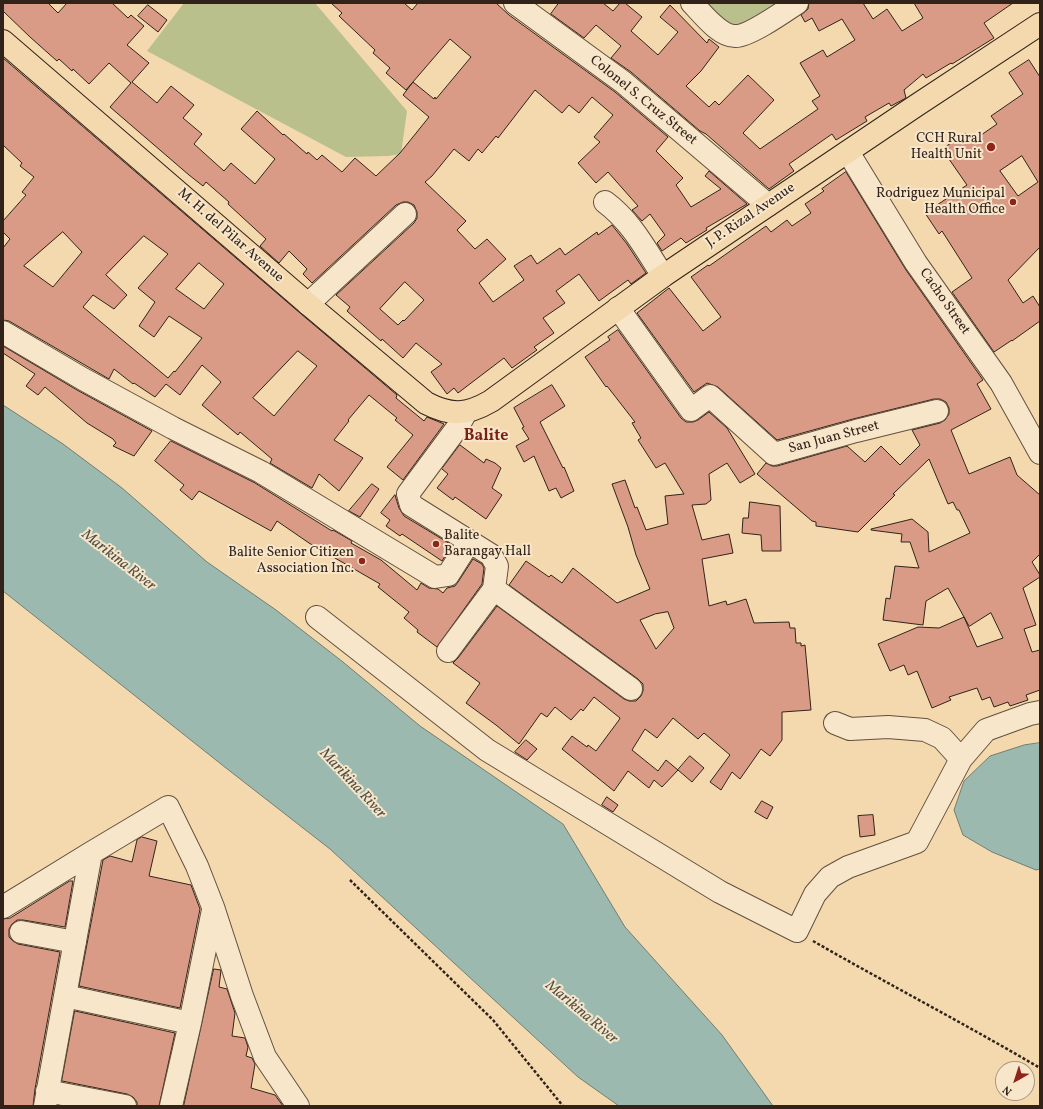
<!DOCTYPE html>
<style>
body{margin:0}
#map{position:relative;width:1043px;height:1109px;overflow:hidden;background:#f4d9ae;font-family:Vollkorn,serif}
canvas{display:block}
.frame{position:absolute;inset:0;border:4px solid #31231a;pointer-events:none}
.north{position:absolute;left:995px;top:1061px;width:40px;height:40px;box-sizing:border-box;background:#f8e6ca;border:1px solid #a89884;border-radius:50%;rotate:219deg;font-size:11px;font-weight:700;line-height:16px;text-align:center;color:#31231a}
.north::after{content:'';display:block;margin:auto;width:14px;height:18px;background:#8f2418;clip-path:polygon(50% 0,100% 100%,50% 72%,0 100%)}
</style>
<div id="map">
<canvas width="1043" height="1109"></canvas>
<div class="frame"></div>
<div class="north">N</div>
</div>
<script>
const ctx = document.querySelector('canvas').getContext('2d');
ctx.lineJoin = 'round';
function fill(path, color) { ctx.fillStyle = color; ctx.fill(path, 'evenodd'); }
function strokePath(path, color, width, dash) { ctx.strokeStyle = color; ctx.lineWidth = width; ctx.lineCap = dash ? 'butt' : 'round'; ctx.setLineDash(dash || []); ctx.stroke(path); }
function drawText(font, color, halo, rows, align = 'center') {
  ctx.font = font + ' Vollkorn,serif'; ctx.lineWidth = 4; ctx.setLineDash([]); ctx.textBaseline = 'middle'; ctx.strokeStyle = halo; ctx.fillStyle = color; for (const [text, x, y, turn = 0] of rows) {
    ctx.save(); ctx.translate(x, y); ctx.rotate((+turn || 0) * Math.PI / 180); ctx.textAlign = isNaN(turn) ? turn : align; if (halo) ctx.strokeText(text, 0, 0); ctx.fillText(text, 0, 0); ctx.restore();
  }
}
fill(new Path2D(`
 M184,3H315L407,111L401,154L388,156L346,157L147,51Z
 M690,3H799L730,42Z`), '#b9c08c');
const water = new Path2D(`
 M3,405L63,444L122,488L207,562L276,610L343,662L420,726L563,824L625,927L722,1035L773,1106H619L578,1077L330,849L226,768L3,591Z
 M1040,743V869L1036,870L992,852L963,835L954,810L964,781L990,756L1024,745Z`);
fill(water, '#9cb9af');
strokePath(water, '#717d73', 1);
const building = new Path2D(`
 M3,3H48L58,13L67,3H112L128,18L131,15L144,26L127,45L149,63L132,82L157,103L171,86L194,105L183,118L202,134L194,144L224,171L231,163L255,184L275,159L241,129L257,111L283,135L284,134L307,154L308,152L317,160L322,155L342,172L355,158L376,176L400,153L429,117L403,95L413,82L434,99L435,97L436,99L471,57L450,39L406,90L386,73L390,68L373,53L375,50L339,16L342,13L331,3H404L412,10L418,3H496L509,15L615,92L668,137L656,151L683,178L676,185L691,207L721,189L705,176L709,171L747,204L706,228L707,230L686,243L681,238L662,251L657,243L665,235L650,214L642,221L632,210L638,206L608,172L596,183L578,163L600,142L594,137L613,115L592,97L579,113L569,105L562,113L535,90L498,138L496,136L482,153L478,149L469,161L454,149L432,176L425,182L466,221L457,230L475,249L487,239L506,259L479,283L493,302L524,280L514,266L531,255L537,264L560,248L565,255L597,232L598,235L612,225L627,244L646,273L631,284L628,280L599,301L579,274L556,291L565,303L543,318L554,333L534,347L537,350L512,368L504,358L458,393L454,388L447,394L431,372L442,364L416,343L403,358L382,339L381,341L347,311L350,307L336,295L414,223L417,218V212L414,205L408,202H403L396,205L312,283L303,274L307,269L289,251L279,263L260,246L266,239L228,204L229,202L206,182L203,186L189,175L110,107L131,83L109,63L89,84L73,69L72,71L59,59L57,61L30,37L3,11ZM405,282L424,300L404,321L403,320L398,325L380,309Z
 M559,3H603L613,11L620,3H625L642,17L631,31L658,55L678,32L660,17L670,5L707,43L709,39L719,47L701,71L686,86L709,107L715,101L719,105L748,75L774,100L743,133L760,149L818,109L812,101L820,96L800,63L823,50L827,57L855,40L842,19L819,31L812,18L805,22L801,15L808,9L809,3H863L873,19L887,9L902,31L923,18L914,3H1013L984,23L994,38L952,64L951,63L926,78L923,74L904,90L906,98L891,106L889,103L865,117L867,121L836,140L832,134L789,164L794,171L769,189L706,134L700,131L631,72L611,58L621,46L596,25L584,38L551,14Z
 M148,5L167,20L158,32L138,16Z
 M3,58L300,313L397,395L396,398L424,421L427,417L444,424L403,480L387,467L413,435L395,420L397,418L369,395L348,420L349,421L334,440L363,458L339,491L319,474L312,488L270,463L272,459L240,432L238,435L202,405L221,382L202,365L180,395L166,384L155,397L134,383L133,384L114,369L109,379L9,321L3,320V248L10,239L3,232V221L26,195L22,192L34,177L20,166L22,163L3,145ZM63,232L82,252L53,287L24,266ZM144,236L168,254L138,288L155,302L139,326L154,337L169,316L202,338L175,372L174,371L168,378L83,307L93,295L114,309L127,295L106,275ZM199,263L224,284L204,309L176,289ZM298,351L317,366L274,416L253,398Z
 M1029,60L1040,77V247L1008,280L1023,303L1033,296L1040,307V321L1012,341V340L994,352L952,292L972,278L942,231L939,234L925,213L967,185L942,149L966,133L971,142L997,124L991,116L1023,94L1009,73ZM1022,156L1038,182L1018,196L1000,171Z
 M846,172L906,270L983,380L977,384L991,409L951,430L969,474L1010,457L1017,475L1040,495V554L1032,562L1040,575V577L1023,588L1036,625L1024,629L1032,652L1040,650V690L1026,695L1028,700L1010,706L1008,702L994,707L990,697L982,700L977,688L949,697L951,700L932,708L917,671L908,675L904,665L890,671L878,644L918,627L939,628L964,617L948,588L926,601L923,625L883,620L886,598L890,599L895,566L919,568L910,542H901L902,534L871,530V529L912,519L928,532L929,552L970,533L959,510H957L953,502L948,504L929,459L893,494L895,495L858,532L816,526V522L812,521L757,474L766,463L772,466H777L847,446L865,462L881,446L900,465L920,445L912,430L940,423L945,420L949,414V408L946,402L940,399H934L853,419L777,440L718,387L707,383L694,392L637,313L669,288L703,331L721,317L691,277L708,265L709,266L766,226L771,232L787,220L792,226L811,213L805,204L824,191L822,189ZM991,613L1003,638L977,647L964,617L969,626Z
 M618,330L681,418L686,422H693L698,420L709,412L727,428L755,474L740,483L727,463L709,474L711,500L706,504L692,505L702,540L729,534L733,553L702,559L709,606L726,601L727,605L746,599L754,623L789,622L790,628H795L796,643H801V646L805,645L811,710L782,712V740L770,756L761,749L740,779L732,772L721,790L710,782L730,755L704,733L698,739L673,718L657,738L645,729L632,750L658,771L666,760L678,770L662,787L654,780L649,788L628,771L614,791L562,749L572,736L587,747L588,745L596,751L619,720L620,718L594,697L583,711L581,709L571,720L555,707L547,717L541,713L519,744L496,725L466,703L480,683L453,663L458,658L497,606L624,699L629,701H636L641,696L643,691V684L638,679L509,585L526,561L549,577L551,575L562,583L573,568L617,603L650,589L636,555L628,527L612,484L625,480L635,508L637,507L646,530L668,524L665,496L684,494L665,463L656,468L638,440L641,438L632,423L635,422L607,386L606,387L585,357L610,340L608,337ZM668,612L674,628L656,649L640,620L655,614Z
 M3,346L77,390L152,431L134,456L113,446L116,443L113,439L87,423L45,387L38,395L26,386L35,374L3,353Z
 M552,385L565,406L540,422L563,468L564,467L574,491L561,498L556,488L549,491L534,456L524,462L516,446L529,439L522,428L524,427L514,408Z
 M171,441L255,483L332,531L333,530L352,541L351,543L381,560L417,590L421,583L429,588L438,589L443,593L447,588L455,586L458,582L473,559L482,564L484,568L482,584L437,647L417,632L418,630L404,618L409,612L378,587L380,584L309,543L277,521L271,531L199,491L192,500L180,490L184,485L155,461Z
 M460,445L484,463L486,459L495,463L501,468L492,488L502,495L486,519L455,497L453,500L437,488L448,474L442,469Z
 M372,484L379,489L360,517L349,511Z
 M395,495L399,508L404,516L452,545L442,561L402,534L400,536L386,526L390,520L381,513Z
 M750,502L780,506L781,551H762L761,535L742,533L743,518H748Z
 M526,740L537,749L527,760L515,752Z
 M690,756L704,768L692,782L678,770Z
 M607,797L618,805L613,812L602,805Z
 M762,801L773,807L767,819L755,812Z
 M873,815L875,835L860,837L858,816Z
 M142,837L157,841L149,876L191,885L200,909L180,1008L79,986L103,860L110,856L132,862L137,840Z
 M70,881H73L65,927L23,920H17L12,924L9,929V937L13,941L18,944L60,952L35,1089L33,1106H3V919L10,918Z
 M214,969L221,970L219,987L227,989L235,1013L232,1036L245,1038L248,1047L246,1056L252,1058L255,1064L251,1088L275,1095L283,1106H184Z
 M75,1011L175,1033L159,1106H137V1102L133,1097L127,1094L62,1081Z`);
fill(building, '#d99b86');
strokePath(building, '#31231a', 1);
const minor = new Path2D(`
 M515,3L623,82L768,205
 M692,3C702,13 719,36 735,36C748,37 785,11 797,3
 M848,152L916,263L1001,383L1040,453
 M605,202C631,221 646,250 663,276
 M308,304L405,214
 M618,308L691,410L710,396L774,454L856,431L937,411
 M3,332L83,379L173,428L261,472L435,577L448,575L469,542
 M494,589L631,689
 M317,617L487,750L720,892L797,931L815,894L830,877L848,867L917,842L961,759L986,730L1030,714L1040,712
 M448,651L494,589L497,566L491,555L411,505L408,494L457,428L466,412
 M835,723L850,729L888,727L925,730L942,738L961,759
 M3,907L91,853L168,807L197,866L213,907L242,996L265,1057L298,1106
 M21,932L75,942
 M65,996L190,1023
 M47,1091L125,1106
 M45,1106L91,853
 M171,1106L190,1023L213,910`);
const major = new Path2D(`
 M3,41L308,304L426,403C451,416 467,415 491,401L663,276L917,105L1040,24`);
strokePath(minor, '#62503f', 24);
strokePath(major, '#31231a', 24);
strokePath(new Path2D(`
 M350,880L493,1020L563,1106
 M813,941C888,984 965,1024 1040,1068`), '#31231a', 2.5, [3, 2]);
strokePath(minor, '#f8e6ca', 22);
strokePath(major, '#f4d9ae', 22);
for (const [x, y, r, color] of [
 [991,147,5,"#8f2418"],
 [1013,202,4,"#8f2418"],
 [436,544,4,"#8f2418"],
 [362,561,4,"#8f2418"]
]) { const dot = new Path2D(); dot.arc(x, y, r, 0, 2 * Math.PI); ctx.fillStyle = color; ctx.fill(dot); strokePath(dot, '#f8e6ca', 1.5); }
drawText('14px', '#31231a', '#f8e6ca', [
 ["Colonel S. Cruz Street",643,101,39],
 ["J. P. Rizal Avenue",751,216,-34],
 ["M. H. del Pilar Avenue",230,236,41],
 ["Cacho Street",944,302,55],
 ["San Juan Street",834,438,-15]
]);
drawText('14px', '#31231a', '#f8e6ca', [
 ["CCH Rural",982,139],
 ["Health Unit",982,155],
 ["Rodriguez Municipal",1005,194],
 ["Health Office",1005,210],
 ["Balite",444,536,"left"],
 ["Barangay Hall",444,552,"left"],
 ["Balite Senior Citizen",354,553],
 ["Association Inc.",354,569]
], 'right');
drawText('italic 15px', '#515047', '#f8e6ca', [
 ["Marikina River",118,561,38],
 ["Marikina River",352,784,47],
 ["Marikina River",581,1013,40]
]);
drawText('bold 16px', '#7a1f14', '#f8e6ca', [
 ["Balite",486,437]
]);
</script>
